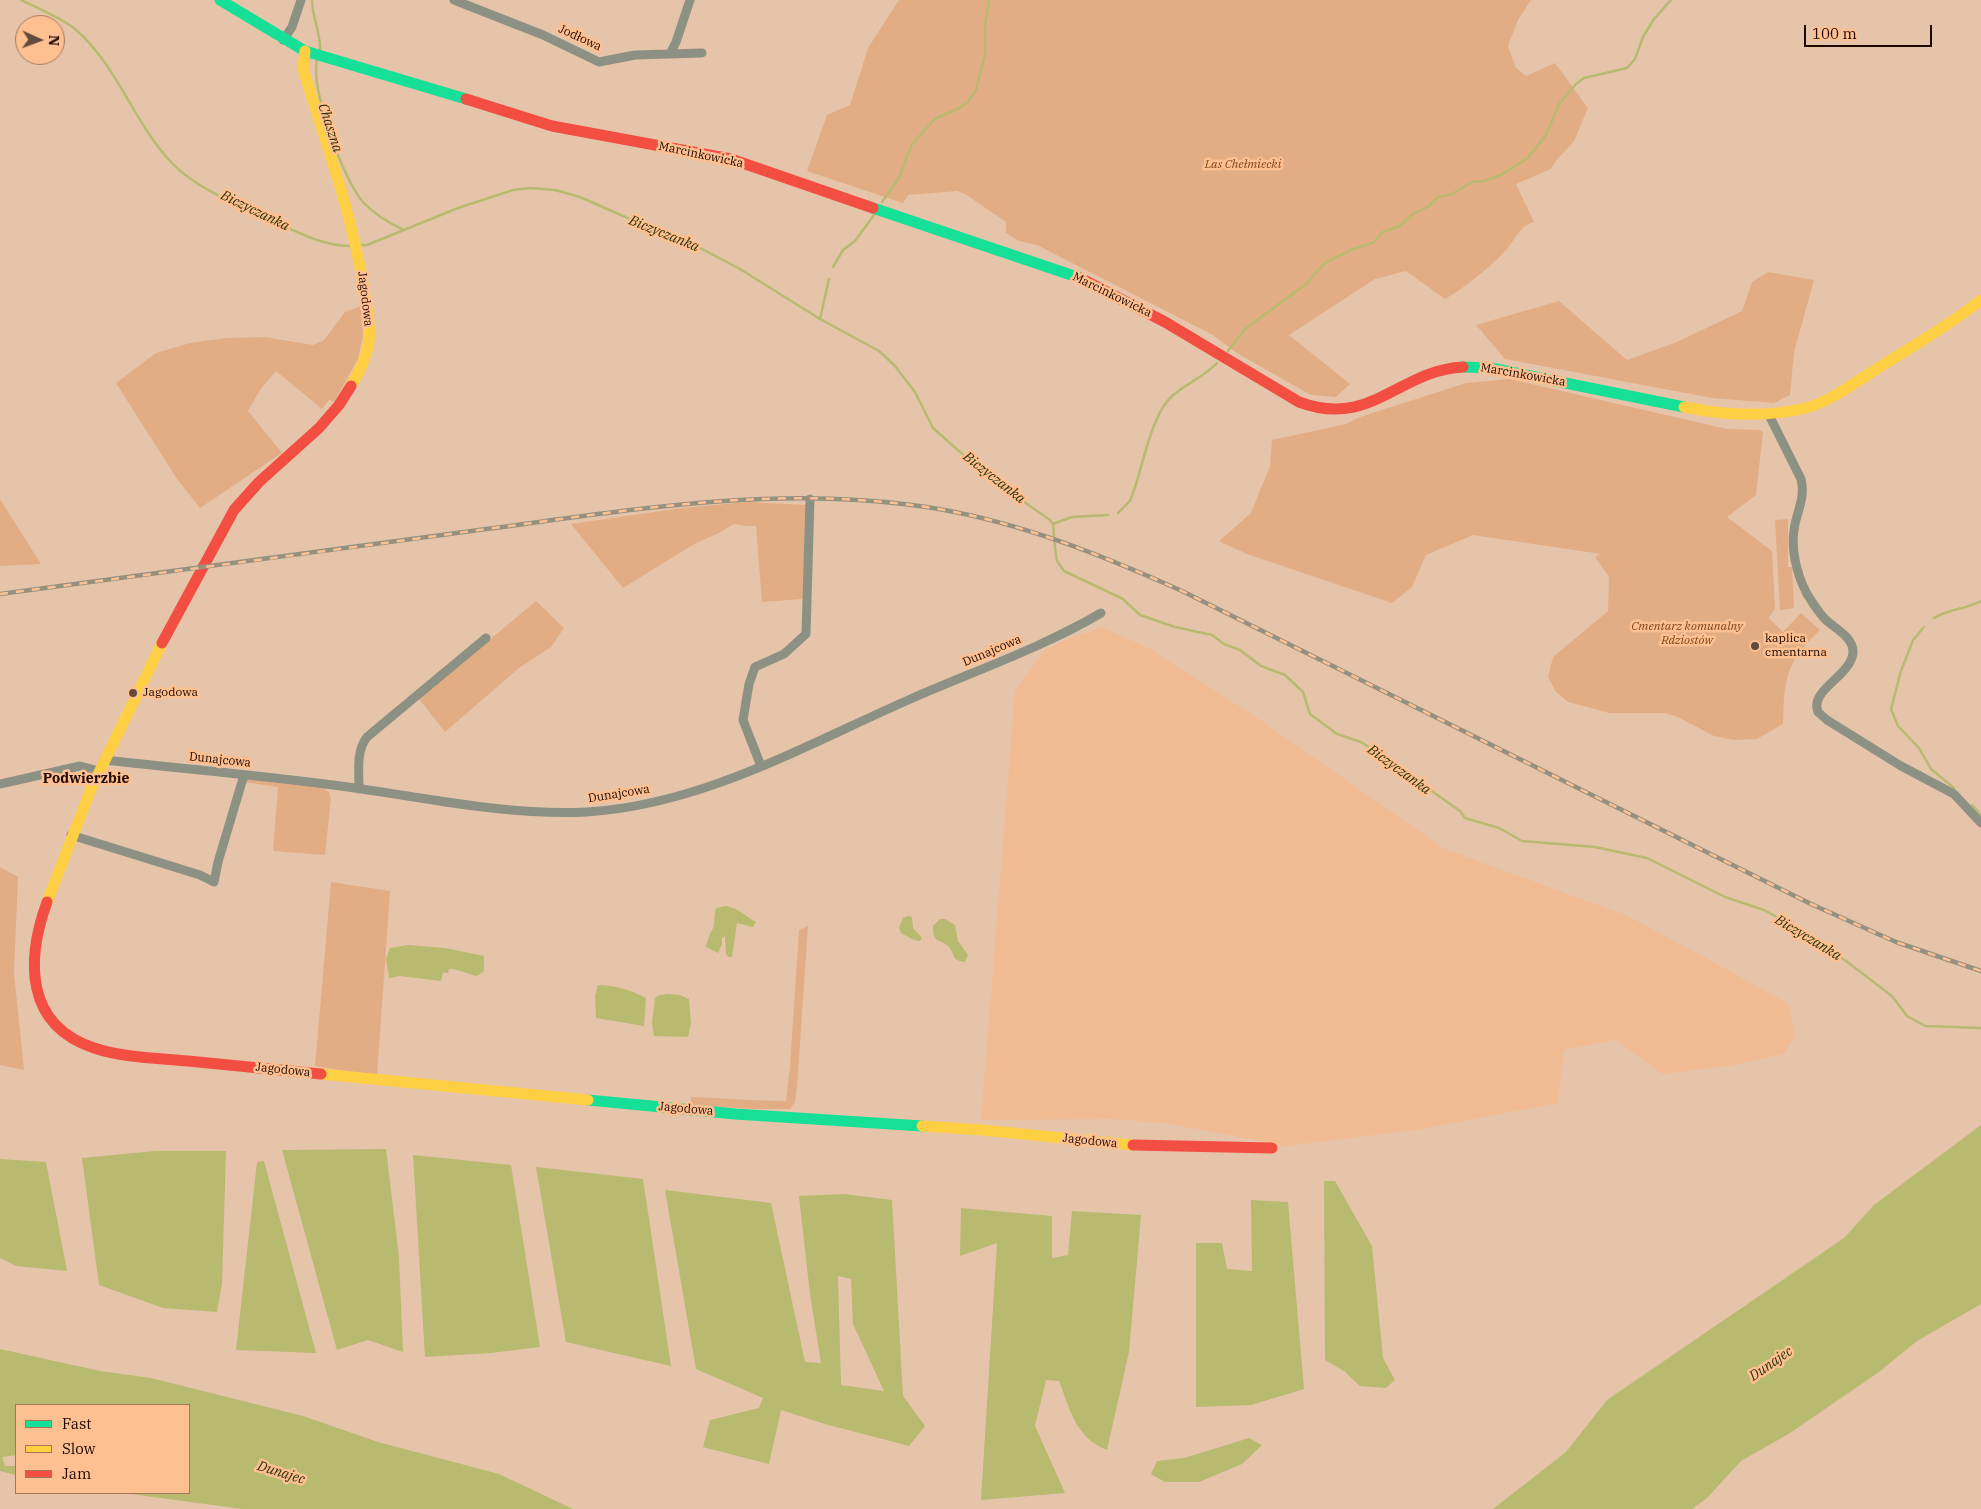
<!DOCTYPE html>
<meta charset="utf-8">
<style>
body{margin:0}
#map{position:relative;width:1981px;height:1509px;overflow:hidden;background:#e6c4aa;font-family:"IBM Plex Serif",serif}
canvas{display:block}
.legend{position:absolute;left:15px;top:1404px;width:175px;height:90px;box-sizing:border-box;background:#ffc091;border:1px solid #a57657;margin:0;padding:6px 9px;list-style:none;font-size:15px;color:#1d0800}
.legend li{display:flex;align-items:center;gap:10px;height:25px}
.legend b{width:25px;border:1px solid #a57657}
.north{position:absolute;left:15px;top:15px;width:50px;height:50px;box-sizing:border-box;background:#ffc091;border:1px solid #a57657;border-radius:50%;rotate:92deg;font-size:14px;font-weight:700;line-height:20px;text-align:center;color:#1d0800}
.north::after{content:'';display:block;margin:auto;width:18px;height:22px;background:#634a3b;clip-path:polygon(50% 0,100% 100%,50% 72%,0 100%)}
.scale{position:absolute;left:1804px;top:25px;width:128px;height:22px;box-sizing:border-box;border:2px solid #1d0800;border-top:0;padding-left:6px;font-size:15px;line-height:18px;white-space:nowrap;color:#1d0800;-webkit-text-stroke:4px #ffc091;paint-order:stroke}
</style>
<div id="map">
<canvas width="1981" height="1509"></canvas>
<ul class="legend">
<li><b style="height:6px;background:#16e098"></b>Fast</li>
<li><b style="height:6px;background:#ffcf43"></b>Slow</li>
<li><b style="height:6px;background:#f24e42"></b>Jam</li>
</ul>
<div class="north">N</div>
<div class="scale">100 m</div>
</div>
<script>
const ctx = document.querySelector('canvas').getContext('2d');
ctx.lineJoin = 'round';
function fill(path, color) { ctx.fillStyle = color; ctx.fill(path, 'evenodd'); }
function strokePath(path, color, width, dash) { ctx.strokeStyle = color; ctx.lineWidth = width; ctx.lineCap = dash ? 'butt' : 'round'; ctx.setLineDash(dash || []); ctx.stroke(path); }
function drawText(font, color, halo, rows, align = 'center') {
  ctx.font = font + ' "IBM Plex Serif",serif'; ctx.lineWidth = 5; ctx.setLineDash([]); ctx.textBaseline = 'middle'; ctx.strokeStyle = halo; ctx.fillStyle = color; for (const [text, x, y, turn = 0] of rows) {
    ctx.save(); ctx.translate(x, y); ctx.rotate((+turn || 0) * Math.PI / 180); ctx.textAlign = isNaN(turn) ? turn : align; if (halo) ctx.strokeText(text, 0, 0); ctx.fillText(text, 0, 0); ctx.restore();
  }
}
fill(new Path2D(`
 M1102,627L1150,649L1253,715L1445,849L1628,916L1708,959L1789,1004L1795,1035L1784,1054L1728,1066L1662,1074L1616,1040L1564,1050L1558,1103L1423,1129L1285,1146L1165,1123L1112,1119L981,1120L1015,691L1044,651L1068,639Z`), '#f1bc94');
fill(new Path2D(`
 M899,0H1531L1518,20L1508,46L1516,68L1526,76L1555,63L1588,108L1574,141L1555,162L1551,169L1516,184L1534,222C1520,226 1516,238 1507,249C1494,264 1462,290 1445,299L1406,271L1375,279L1289,335L1350,384L1336,397L1311,395L1235,352L1213,335L1037,245L1019,241L1006,233V222L965,194L957,191L908,195L903,203L807,171L827,115L850,105L868,48Z
 M1768,272L1814,280L1794,352L1790,395L1774,403L1712,398L1505,359L1476,325L1559,301L1627,360L1677,342L1742,311L1752,282Z
 M361,306L363,335L358,359L334,402L329,400L322,409L276,371L260,390L248,411L282,453L200,508L177,479L116,383L156,353L190,343L226,338L264,337L313,345L324,340L345,312Z
 M1510,379L1727,429L1759,430L1763,432L1756,495L1727,517L1772,551L1775,608L1769,618L1783,632L1801,613L1820,630C1812,638 1803,647 1797,656C1783,677 1784,700 1783,724L1757,739L1734,740L1714,736L1678,717L1664,713H1609L1568,702L1556,692L1548,677L1553,657L1608,611L1609,577L1595,557L1601,554L1473,535L1426,555L1412,587L1392,603L1247,554L1219,541L1251,513L1270,466L1272,440L1346,424L1360,417L1466,383Z
 M0,499L41,564L0,566Z
 M747,502L806,505L803,599L762,602L756,526H745L734,524L719,533L696,543L623,588L571,524L682,508Z
 M1788,519V567H1792L1794,608L1780,610L1775,520Z
 M536,601L564,628L551,647L519,668L445,732L419,699Z
 M250,779L323,788L329,792L331,798L325,855L273,851L278,787L243,782Z
 M0,867L18,877L14,973L24,1070L0,1065Z
 M331,882L390,891L377,1076L315,1066Z
 M808,926L797,1087L795,1102L790,1109H753L691,1105V1097C723,1098 754,1101 786,1101L790,1066L799,930Z`), '#e2ad85');
fill(new Path2D(`
 M726,906C738,908 745,916 756,922L753,927L737,923L732,957H728L726,954L725,936L722,938V944L718,953L706,947C707,939 710,935 713,928C715,923 714,915 716,908Z
 M908,916L912,917L913,928L922,938L920,941L914,940L901,933L899,928L903,918Z
 M940,919H945L955,925L958,941L968,955L965,962C950,960 956,955 949,947C940,938 933,945 933,926Z
 M408,945L445,948L484,956V971L477,976C467,974 459,969 449,969L448,973L443,972L441,981L400,976L389,978L386,959L390,948Z
 M598,985C614,985 631,990 646,998L644,1026L596,1018L595,996Z
 M668,994L680,995L689,999L691,1023L688,1037L654,1036L652,1023L655,998L660,995Z
 M1981,1125V1304L1917,1341L1879,1372L1790,1433L1741,1461L1707,1498L1692,1509H1493L1566,1452L1607,1400L1844,1238L1874,1205Z
 M386,1149L399,1257L403,1352L368,1340L337,1350L282,1150Z
 M155,1151H226L222,1284L217,1312L163,1308L99,1285L82,1158Z
 M413,1155L511,1165L540,1347L491,1353L425,1357Z
 M0,1159L46,1162L67,1271L16,1266L0,1258Z
 M264,1161L316,1353L236,1350L257,1162Z
 M536,1167L643,1179L671,1366L566,1342Z
 M1324,1181H1335L1372,1246L1383,1358L1395,1380L1386,1388L1360,1386L1344,1371L1325,1360Z
 M665,1190L771,1203L805,1362L821,1363L810,1294L799,1196L844,1194L892,1200L903,1396L925,1426L909,1446L825,1424L781,1410L769,1464L703,1447L710,1420L759,1408L763,1398L696,1369ZM838,1276L851,1279L853,1324L884,1391L841,1385Z
 M1251,1200L1288,1202L1304,1389L1251,1405L1196,1407V1243H1222L1227,1269L1252,1271Z
 M961,1208L1052,1216V1258L1068,1255L1072,1211L1141,1215L1129,1352L1107,1450C1075,1437 1071,1411 1059,1381L1046,1380L1035,1426L1065,1493L981,1500L997,1243L960,1256Z
 M0,1349L100,1371L151,1378L303,1416L378,1442L499,1474L573,1509H243L123,1493H189V1405H16V1455L2,1457L5,1466H16V1475L0,1471Z
 M1249,1438L1262,1445L1242,1464L1199,1482H1165L1151,1474L1157,1461L1184,1458Z`), '#b8ba6f');
strokePath(new Path2D(`
 M21,0C39,9 60,17 75,29C117,65 133,121 170,161C194,188 239,205 271,220C296,231 322,246 350,246
 M312,0C312,17 321,33 320,50
 M317,60C310,89 343,179 363,202C374,214 389,223 404,230
 M882,202L899,178L912,144L935,119L959,108L968,102L976,90L985,55V25L989,0
 M361,245H367L458,208L513,190L530,188L555,190L580,197L639,223L657,234L702,249L740,269L820,319L879,351L895,366L915,392L933,428L987,476L1050,520L1053,524L1055,548L1057,561L1064,571L1123,599L1140,615L1175,627L1212,635L1224,644L1240,650L1261,666L1285,675L1303,692L1310,714L1337,734L1361,742L1382,756L1460,811L1465,818L1499,828L1522,841L1595,847L1647,858L1725,897L1764,910L1784,921L1846,961L1892,996L1907,1016L1925,1026L1981,1028
 M833,267L843,250L855,241L874,215
 M820,319L829,279
 M1228,351L1245,329L1306,284L1325,263L1353,249L1373,243L1383,232L1400,226L1413,214L1429,206L1438,197L1452,194L1472,182L1484,181L1501,175L1528,158L1546,135L1559,104L1576,84L1584,78L1627,68L1635,59L1643,37L1654,19L1671,0
 M1118,513L1130,501L1133,493C1143,466 1151,416 1171,397C1185,384 1204,377 1217,363
 M1053,524L1072,517L1108,515
 M1934,618C1948,609 1966,609 1981,601
 M1924,627L1913,640L1901,671L1891,709L1898,726L1919,748L1931,769L1954,788
 M1972,805L1981,815`), '#b8ba6f', 2.5);
strokePath(new Path2D(`
 M454,0L543,35L599,62L635,55L702,53
 M283,40L292,27L301,0
 M670,54L676,42L690,0
 M1769,415L1801,479C1805,496 1799,507 1795,524C1790,547 1796,573 1807,594C1812,602 1818,612 1825,619C1835,629 1854,637 1853,653C1850,677 1809,690 1818,712L1827,720L1901,766L1954,794L1981,823
 M104,760C186,769 267,776 348,787C427,798 508,816 587,812C701,805 804,746 906,701C971,672 1040,649 1101,613
 M761,766L743,720L749,684L755,667L784,654L806,634L810,499
 M0,784L80,766L99,771
 M359,789C359,771 356,751 367,737L486,638
 M71,835L200,875L214,882L218,862L244,775`), '#8d9183', 9);
strokePath(new Path2D(`
 M220,0L305,51L466,99
 M873,208L1080,278
 M1463,367L1491,368L1684,407
 M588,1100L735,1114L922,1126`), '#16e098', 11);
strokePath(new Path2D(`
 M305,51L303,69C325,140 351,211 363,284C366,303 371,322 369,341C367,357 359,372 351,386
 M1684,407C1723,415 1765,418 1805,408C1828,403 1852,384 1872,372C1909,348 1947,327 1981,300
 M47,902L91,789L162,643
 M321,1074L588,1100
 M922,1126L982,1130L1133,1145`), '#ffcf43', 11);
strokePath(new Path2D(`
 M466,99L552,126L731,159L873,208
 M1080,278L1165,322L1299,402C1371,429 1399,370 1463,367
 M162,643L234,510L259,482L319,428L339,405L351,386
 M47,902C26,960 25,1025 94,1048C124,1058 157,1058 188,1061C233,1065 277,1070 321,1074
 M1133,1145L1272,1148`), '#f24e42', 11);
const rail = new Path2D(`
 M0,594C160,573 320,552 479,530C626,511 764,486 912,505C1007,517 1095,552 1182,591L1811,904L1896,942L1981,971`);
strokePath(rail, '#969081', 4.5);
strokePath(rail, '#ffc091', 2.5, [8]);
for (const [x, y, r, color] of [
 [1755,646,5,"#634a3b"],
 [133,693,5,"#634a3b"]
]) { const dot = new Path2D(); dot.arc(x, y, r, 0, 2 * Math.PI); ctx.fillStyle = color; ctx.fill(dot); strokePath(dot, '#ffc091', 2); }
drawText('12px', '#1d0800', '#ffc091', [
 ["Jodłowa",580,38,25],
 ["Marcinkowicka",701,155,12],
 ["Marcinkowicka",1112,295,26],
 ["Jagodowa",365,299,83],
 ["Marcinkowicka",1523,375,10],
 ["Dunajcowa",992,651,-23],
 ["Dunajcowa",220,760,6],
 ["Dunajcowa",619,794,-9],
 ["Jagodowa",283,1070,6],
 ["Jagodowa",686,1109,5],
 ["Jagodowa",1090,1141,6]
]);
drawText('italic 12px', '#7c471a', '#ffc091', [
 ["Las Chełmiecki",1243,165],
 ["Cmentarz komunalny",1687,627],
 ["Rdziostów",1687,641]
]);
drawText('12px', '#1d0800', '#ffc091', [
 ["kaplica",1765,639],
 ["cmentarna",1765,653],
 ["Jagodowa",143,693]
], 'left');
drawText('italic 14px', '#2a3107', '#ffc091', [
 ["Chaszna",330,128,72],
 ["Biczyczanka",255,211,26],
 ["Biczyczanka",664,234,22],
 ["Biczyczanka",994,478,38],
 ["Biczyczanka",1399,770,36],
 ["Biczyczanka",1808,938,31],
 ["Dunajec",1771,1364,-35],
 ["Dunajec",281,1473,17]
]);
drawText('bold 14px', '#1d0800', '#ffc091', [
 ["Podwierzbie",86,779]
]);
</script>
